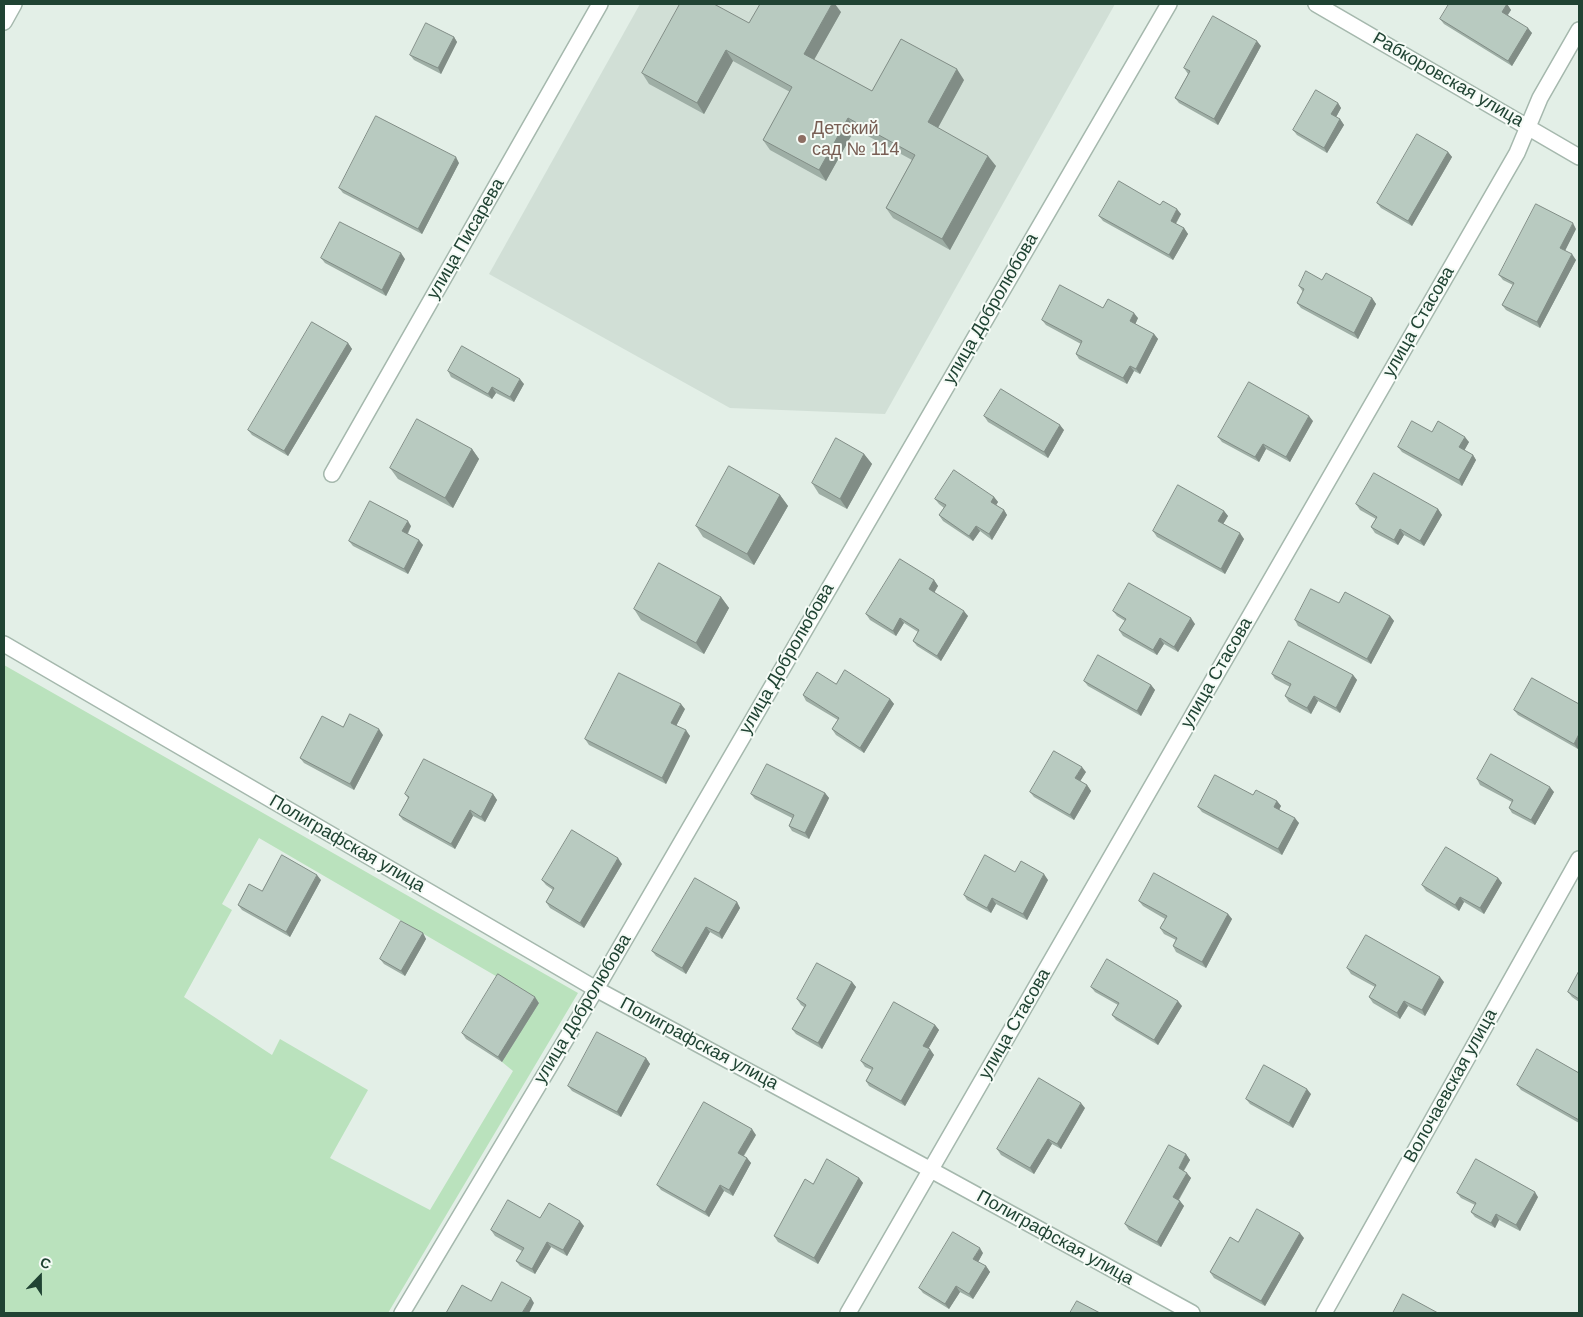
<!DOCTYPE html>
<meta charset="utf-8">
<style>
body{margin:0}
#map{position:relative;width:1583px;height:1317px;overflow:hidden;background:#e3efe7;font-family:Arial,sans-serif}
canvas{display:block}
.frame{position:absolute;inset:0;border:5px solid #204333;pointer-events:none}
.north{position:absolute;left:15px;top:1252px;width:50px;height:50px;-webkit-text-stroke:4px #f5fbf6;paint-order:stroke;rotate:22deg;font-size:14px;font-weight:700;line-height:20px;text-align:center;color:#204333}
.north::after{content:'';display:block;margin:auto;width:18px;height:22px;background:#204333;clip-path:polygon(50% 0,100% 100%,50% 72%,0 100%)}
</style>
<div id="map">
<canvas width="1583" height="1317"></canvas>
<div class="frame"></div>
<div class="north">С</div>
</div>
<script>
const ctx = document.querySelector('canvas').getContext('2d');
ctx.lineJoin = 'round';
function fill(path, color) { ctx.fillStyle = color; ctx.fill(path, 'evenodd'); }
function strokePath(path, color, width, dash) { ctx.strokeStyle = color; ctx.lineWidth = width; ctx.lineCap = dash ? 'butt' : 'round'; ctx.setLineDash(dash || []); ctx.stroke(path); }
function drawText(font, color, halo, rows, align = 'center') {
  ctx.font = font + ' Arial,sans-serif'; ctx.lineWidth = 4; ctx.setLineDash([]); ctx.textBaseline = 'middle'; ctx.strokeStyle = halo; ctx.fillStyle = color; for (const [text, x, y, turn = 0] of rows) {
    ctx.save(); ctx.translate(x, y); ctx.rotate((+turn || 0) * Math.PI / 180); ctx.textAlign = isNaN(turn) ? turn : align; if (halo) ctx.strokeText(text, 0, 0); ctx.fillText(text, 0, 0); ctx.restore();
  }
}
fill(new Path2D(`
 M640,4H1115L885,414L730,408L489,274Z`), '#d1dfd6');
fill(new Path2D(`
 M4,665L578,993L388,1313H4ZM259,838L501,979L539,1002L502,1062L513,1071L430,1210L330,1158L368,1090L280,1039L272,1055L184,997L232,910L222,904Z`), '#bae2bd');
const minor = new Path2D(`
 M1316,4L1579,157
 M4,22L14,4
 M332,474L600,4
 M4,644L596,989L931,1170L1192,1313
 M402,1313L596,989L1169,4
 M848,1313L1517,153L1540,98L1579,30`);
const tertiary = new Path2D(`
 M1324,1313L1579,859`);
strokePath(minor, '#a5b8ad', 18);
strokePath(tertiary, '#a5b8ad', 18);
strokePath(minor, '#fff', 15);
strokePath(tertiary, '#fff', 15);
fill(new Path2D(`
 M1507,4L1511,10L1508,15L1532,33L1512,66L1444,24L1440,19Z
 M841,12L814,60L872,91L964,80L938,128L996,166L950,250L893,218L886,208L912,160L855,129L826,181L770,150L763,140L790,92L733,61L704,114L649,84L642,73L749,23Z
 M454,37L457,42L441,74L414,60L410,55Z
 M1261,46L1218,125L1179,103L1175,98L1188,74L1184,68Z
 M1338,103L1341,108L1336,117L1340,119L1344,125L1327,153L1297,135L1293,130Z
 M1448,152L1452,157L1412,226L1381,208L1377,203Z
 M459,163L422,234L343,193L339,188Z
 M1160,205L1181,214L1176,224L1184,228L1188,234L1173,260L1103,221L1099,216Z
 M1576,229L1565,250L1576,260L1540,328L1506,310L1502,305L1513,285L1503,280L1499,275Z
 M321,258L405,259L386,296L325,263Z
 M1322,280L1372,298L1376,304L1358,339L1301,308L1297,303L1303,292L1299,286Z
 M1103,308L1138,318L1135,324L1154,334L1158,339L1140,374L1134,371L1127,384L1079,359L1076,354L1081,344L1046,325L1042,320Z
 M348,343L352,349L288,456L252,435L248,430Z
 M448,371L524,384L514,402L496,393L492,399L451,377Z
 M984,416L1064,430L1048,458L988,422Z
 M1313,421L1290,462L1266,449L1259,462L1222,442L1218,437Z
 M1432,432L1469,442L1464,450L1473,455L1476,460L1462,486L1402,452L1398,447Z
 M472,449L479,459L453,508L398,479L390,468Z
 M864,454L872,464L847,509L819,494L812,483Z
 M780,495L788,506L754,565L703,537L696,526Z
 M994,497L998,502L996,505L1004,510L1007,515L992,540L980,531L973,541L943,521L939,515L944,508L939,504L935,499Z
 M1356,504L1438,509L1442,515L1424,546L1404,535L1398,545L1375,533L1371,527L1376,519L1360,510Z
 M1224,511L1228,516L1223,524L1244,539L1225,574L1157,537L1153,531Z
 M411,526L408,534L423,545L408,574L353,546L349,541Z
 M934,580L938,586L934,592L968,616L941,661L917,646L913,641L918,632L904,623L896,636L870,620L866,614Z
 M721,597L729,608L704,654L641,620L634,609Z
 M1339,603L1390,616L1394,621L1371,664L1298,626L1295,620Z
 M1113,611L1195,624L1178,652L1164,644L1157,655L1123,636L1119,630L1125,621L1117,616Z
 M1272,674L1353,675L1357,680L1340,713L1318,701L1311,714L1289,702L1285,696L1290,687L1275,679Z
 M1084,681L1151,685L1155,690L1141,716L1088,686Z
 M836,684L890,699L894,704L864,753L836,735L832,729L838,720L806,701L803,695Z
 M1579,704V746L1578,749L1518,715L1514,710Z
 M685,709L676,726L690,736L666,784L589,745L585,739Z
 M343,727L383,735L354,790L304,763L300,758Z
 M1086,772L1080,781L1087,785L1091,791L1074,820L1034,797L1030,792Z
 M1477,779L1554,792L1535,825L1512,813L1509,808L1512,802L1480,785Z
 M825,793L829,798L809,839L792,831L789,826L792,818L755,799L751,794Z
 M405,794H493L497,800L485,822L473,816L455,849L403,820L399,815L408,798Z
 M1253,795L1277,801L1281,806L1279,809L1299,823L1282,855L1202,812L1198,807Z
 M622,864L584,928L550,908L546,902L553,890L546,885L542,880Z
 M1015,872L1048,880L1027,920L996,904L991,913L967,900L964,895Z
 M1498,878L1502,883L1484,914L1464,902L1459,911L1426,891L1422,885Z
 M321,880L290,937L242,910L238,905L262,891Z
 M1139,901L1228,914L1232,919L1206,968L1176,952L1173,946L1176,940L1164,934L1160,928L1165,919L1143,906Z
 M737,902L740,908L722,939L710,932L686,974L656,956L652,951Z
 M423,933L426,939L405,976L384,964L380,959Z
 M1347,968L1444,982L1425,1016L1408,1006L1400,1019L1373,1003L1369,997L1375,987L1351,974Z
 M1579,971V1002L1572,997L1568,992Z
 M852,982L856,987L822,1049L796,1034L792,1029L804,1007L801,1005L797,999Z
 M1091,987L1182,1006L1158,1045L1116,1020L1112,1015L1118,1005L1095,992Z
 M539,1003L502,1062L466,1039L462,1033Z
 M935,1025L939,1030L928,1049L934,1055L905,1106L869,1086L866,1081L872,1070L865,1067L861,1061Z
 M646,1058L650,1064L621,1117L572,1091L568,1086Z
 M1579,1073V1123L1521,1090L1517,1085Z
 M1311,1094L1293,1128L1250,1104L1246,1099Z
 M1085,1108L1061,1149L1052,1144L1034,1174L1001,1155L997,1149Z
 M756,1135L744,1156L747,1158L751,1163L733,1196L724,1191L709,1217L661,1190L657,1185Z
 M1186,1154L1190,1160L1184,1171L1191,1178L1179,1200L1184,1206L1161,1247L1129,1230L1125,1224Z
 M859,1178L863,1183L818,1264L778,1242L774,1236L813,1184Z
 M1457,1193L1538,1197L1520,1231L1499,1220L1495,1228L1475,1217L1471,1212L1475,1205L1461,1198Z
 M540,1218L584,1226L567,1256L551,1247L535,1274L520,1266L516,1261L522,1251L495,1236L491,1230Z
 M1304,1238L1265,1306L1214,1278L1210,1272L1238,1242Z
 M983,1253L978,1262L986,1266L990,1272L973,1299L960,1292L949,1309L923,1293L919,1288Z`), '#9eaea5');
fill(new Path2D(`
 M832,4H835L841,12L811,65L804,54Z
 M1507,4L1511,10L1506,17L1502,12Z
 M1528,28L1532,33L1512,66L1508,61Z
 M454,37L457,42L441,74L438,68Z
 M1257,41L1261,46L1218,125L1214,119Z
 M726,50L733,61L704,114L697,103Z
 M957,69L964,80L935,133L928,122Z
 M1338,103L1341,108L1335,119L1331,114Z
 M848,118L855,129L826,181L819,170Z
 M1340,119L1344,125L1327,153L1324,148Z
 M1448,152L1452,157L1412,226L1408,221Z
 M988,156L996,166L950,250L942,239Z
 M456,157L459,163L422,234L418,229Z
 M1177,209L1181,214L1174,226L1171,221Z
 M1573,223L1576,229L1564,253L1560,248Z
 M1184,228L1188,234L1173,260L1169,255Z
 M401,253L405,259L386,296L382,290Z
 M1572,254L1576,260L1540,328L1537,322Z
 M1372,298L1376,304L1358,339L1354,333Z
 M1134,313L1138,318L1134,327L1130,321Z
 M1154,334L1158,339L1140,374L1136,369Z
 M348,343L352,349L288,456L284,451Z
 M1130,366L1134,371L1127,384L1123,378Z
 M520,379L524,384L514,402L510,397Z
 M492,387L496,393L492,399L488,394Z
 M1309,416L1313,421L1290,462L1286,457Z
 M1060,425L1064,430L1048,458L1044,452Z
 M1465,437L1469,442L1463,453L1459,447Z
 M1263,444L1266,449L1259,462L1255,457Z
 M472,449L479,459L453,508L445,498Z
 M864,454L872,464L847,509L840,499Z
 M1473,455L1476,460L1462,486L1459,480Z
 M780,495L788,506L754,565L747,554Z
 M994,497L998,502L995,507L991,502Z
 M1438,509L1442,515L1424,546L1420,541Z
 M1004,510L1007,515L992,540L989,534Z
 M1224,511L1228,516L1222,526L1218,521Z
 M408,521L411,526L406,536L402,531Z
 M976,526L980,531L973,541L969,536Z
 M1400,529L1404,535L1398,545L1394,540Z
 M1240,533L1244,539L1225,574L1221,569Z
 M419,540L423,545L408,574L404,569Z
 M934,580L938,586L933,595L929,589Z
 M721,597L729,608L704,654L696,643Z
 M964,611L968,616L941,661L937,656Z
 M1390,616L1394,621L1371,664L1367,659Z
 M900,618L904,623L896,636L893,631Z
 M1191,618L1195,624L1178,652L1174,647Z
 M1160,638L1164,644L1157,655L1153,650Z
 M1353,675L1357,680L1340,713L1336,708Z
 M1151,685L1155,690L1141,716L1137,711Z
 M1314,696L1318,701L1311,714L1307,708Z
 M890,699L894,704L864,753L860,748Z
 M681,704L685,709L675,728L671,723Z
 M379,729L383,735L354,790L350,784Z
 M686,730L690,736L666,784L662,778Z
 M1579,734V746L1578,749L1574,744Z
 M1082,767L1086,772L1079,783L1075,778Z
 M1087,785L1091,791L1074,820L1070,815Z
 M1550,787L1554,792L1535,825L1531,820Z
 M825,793L829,798L809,839L805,833Z
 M493,794L497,800L485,822L481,817Z
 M1277,801L1281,806L1278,812L1274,807Z
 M470,810L473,816L455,849L451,844Z
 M1295,818L1299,823L1282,855L1278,849Z
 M618,858L622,864L584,928L580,923Z
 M1044,874L1048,880L1027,920L1023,914Z
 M317,875L321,880L290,937L286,932Z
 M1498,878L1502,883L1484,914L1480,908Z
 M1460,897L1464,902L1459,911L1455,905Z
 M992,898L996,904L991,913L987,908Z
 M737,902L740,908L722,939L719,933Z
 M1228,914L1232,919L1206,968L1202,962Z
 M706,927L710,932L686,974L682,968Z
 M423,933L426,939L405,976L401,971Z
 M1440,977L1444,982L1425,1016L1422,1010Z
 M852,982L856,987L822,1049L818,1043Z
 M535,997L539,1003L502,1062L498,1057Z
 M1178,1001L1182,1006L1158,1045L1154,1040Z
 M1404,1001L1408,1006L1400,1019L1397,1013Z
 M935,1025L939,1030L927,1051L923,1046Z
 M930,1049L934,1055L905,1106L901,1101Z
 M646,1058L650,1064L621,1117L617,1112Z
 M1307,1089L1311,1094L1293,1128L1289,1123Z
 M1081,1103L1085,1108L1061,1149L1057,1144Z
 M752,1129L756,1135L742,1158L738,1153Z
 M1048,1139L1052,1144L1034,1174L1030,1168Z
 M1186,1154L1190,1160L1182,1173L1179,1168Z
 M747,1158L751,1163L733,1196L729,1190Z
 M1187,1173L1191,1178L1177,1202L1173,1197Z
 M859,1178L863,1183L818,1264L814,1258Z
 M720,1185L724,1191L709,1217L705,1212Z
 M1535,1192L1538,1197L1520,1231L1516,1225Z
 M1180,1201L1184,1206L1161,1247L1157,1242Z
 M1496,1214L1499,1220L1495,1228L1491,1223Z
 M580,1221L584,1226L567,1256L563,1250Z
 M1300,1233L1304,1238L1265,1306L1261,1301Z
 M547,1242L551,1247L535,1274L532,1269Z
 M980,1248L983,1253L977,1264L973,1259Z
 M986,1266L990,1272L973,1299L969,1294Z
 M956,1286L960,1292L949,1309L945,1304Z
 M531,1298L534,1303L529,1313H522Z`), '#818d86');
const building = new Path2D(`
 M680,4H714L749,23L760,4H832L804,54L872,91L901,39L957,69L928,122L988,156L942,239L886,208L915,155L848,118L819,170L763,140L792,87L726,50L697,103L642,73Z
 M1449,4H1507L1502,12L1528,28L1508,61L1440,19Z
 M1213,16L1257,41L1214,119L1175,98L1190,71L1184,68Z
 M426,23L454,37L438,68L410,55Z
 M1316,90L1338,103L1331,114L1340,119L1324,148L1293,130Z
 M376,116L456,157L418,229L339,188Z
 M1417,134L1448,152L1408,221L1377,203Z
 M1119,181L1160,205L1163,201L1177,209L1171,221L1184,228L1169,255L1099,216Z
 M1536,204L1573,223L1560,248L1572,254L1537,322L1502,305L1514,283L1499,275Z
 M340,222L401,253L382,290L321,258Z
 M1306,271L1322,280L1326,273L1372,298L1354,333L1297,303L1304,289L1299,286Z
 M1060,285L1103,308L1108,299L1134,313L1130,321L1154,334L1136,369L1130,366L1123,378L1076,354L1082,341L1042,320Z
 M312,322L348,343L284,451L248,430Z
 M462,346L520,379L510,397L492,387L488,394L448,371Z
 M1249,382L1309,416L1286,457L1263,444L1255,457L1218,437Z
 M1001,389L1060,425L1044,452L984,416Z
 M417,419L472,449L445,498L390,468Z
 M1412,421L1432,432L1438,421L1465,437L1459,447L1473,455L1459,480L1398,447Z
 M836,438L864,454L840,499L812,483Z
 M729,466L780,495L747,554L696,526Z
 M954,470L994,497L991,502L1004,510L989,534L976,526L969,536L939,515L946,505L935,499Z
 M1374,473L1438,509L1420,541L1400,529L1394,540L1371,527L1377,517L1356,504Z
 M1178,485L1224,511L1218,521L1240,533L1221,569L1153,531Z
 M370,501L408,521L402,531L419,540L404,569L349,541Z
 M900,559L934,580L929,589L964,611L937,656L913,641L919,630L900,618L893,631L866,614Z
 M659,563L721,597L696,643L634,609Z
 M1129,583L1191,618L1174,647L1160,638L1153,650L1119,630L1126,619L1113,611Z
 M1311,589L1339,603L1345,592L1390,616L1367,659L1295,620Z
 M1289,641L1353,675L1336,708L1314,696L1307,708L1285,696L1291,684L1272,674Z
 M1098,655L1151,685L1137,711L1084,681Z
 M845,670L890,699L860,748L832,729L839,718L803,695L817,672L836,684Z
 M619,673L681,704L671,723L686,730L662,778L585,739Z
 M1532,678L1579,704V734L1574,744L1514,710Z
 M350,714L379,729L350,784L300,758L322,716L343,727Z
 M1054,751L1082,767L1075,778L1087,785L1070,815L1030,792Z
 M1491,754L1550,787L1531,820L1509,808L1513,800L1477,779Z
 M424,759L493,794L481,817L470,810L451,844L399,815L409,797L405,794Z
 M767,764L825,793L805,833L789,826L794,815L751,794Z
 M1215,775L1253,795L1256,790L1277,801L1274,807L1295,818L1278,849L1198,807Z
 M572,830L618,858L580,923L546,902L554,888L542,880Z
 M1446,847L1498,878L1480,908L1460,897L1455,905L1422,885Z
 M282,855L317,875L286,932L238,905L249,884L262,891Z
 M985,855L1015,872L1021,861L1044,874L1023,914L992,898L987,908L964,895Z
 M1154,873L1228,914L1202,962L1173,946L1177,938L1160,928L1167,916L1139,901Z
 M695,878L737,902L719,933L706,927L682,968L652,951Z
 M401,921L423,933L401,971L380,959Z
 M1366,935L1440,977L1422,1010L1404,1001L1397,1013L1369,997L1376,985L1347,968Z
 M1107,959L1178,1001L1154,1040L1112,1015L1119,1003L1091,987Z
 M817,963L852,982L818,1043L792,1029L806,1005L797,999Z
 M1579,971V999L1568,992Z
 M498,974L535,997L498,1057L462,1033Z
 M894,1002L935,1025L923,1046L930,1049L901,1101L866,1081L873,1068L861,1061Z
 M597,1032L646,1058L617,1112L568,1086Z
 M1537,1049L1579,1073V1120L1517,1085Z
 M1264,1065L1307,1089L1289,1123L1246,1099Z
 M1039,1078L1081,1103L1057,1144L1048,1139L1030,1168L997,1149Z
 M704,1102L752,1129L738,1153L747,1158L729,1190L720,1185L705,1212L657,1185Z
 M1169,1145L1186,1154L1179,1168L1187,1173L1173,1197L1180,1201L1157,1242L1125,1224Z
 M827,1159L859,1178L814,1258L774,1236L805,1179L813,1184Z
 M1476,1159L1535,1192L1516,1225L1496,1214L1491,1223L1471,1212L1476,1203L1457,1193Z
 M508,1200L540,1218L549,1203L580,1221L563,1250L547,1242L532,1269L516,1261L524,1248L491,1230Z
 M1257,1209L1300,1233L1261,1301L1210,1272L1230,1237L1238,1242Z
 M953,1232L980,1248L973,1259L986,1266L969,1294L956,1286L945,1304L919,1288Z
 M502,1282L531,1298L522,1313H446L462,1285L491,1301Z
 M1403,1294L1438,1313H1393Z
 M1077,1301L1100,1313H1070Z`);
fill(building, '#b8cac0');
strokePath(building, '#818d86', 1);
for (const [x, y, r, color] of [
 [802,139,5,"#8d6e63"]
]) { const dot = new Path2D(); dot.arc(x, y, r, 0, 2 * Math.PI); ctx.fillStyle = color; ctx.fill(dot); strokePath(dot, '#f5fbf6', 2); }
drawText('18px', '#204333', '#f5fbf6', [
 ["Рабкоровская улица",1448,80,30],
 ["улица Писарева",466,239,-60],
 ["улица Добролюбова",991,309,-60],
 ["улица Стасова",1419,322,-60],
 ["улица Добролюбова",787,659,-60],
 ["улица Стасова",1217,673,-60],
 ["Полиграфская улица",347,844,30],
 ["улица Добролюбова",583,1009,-59],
 ["улица Стасова",1015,1024,-60],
 ["Полиграфская улица",699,1044,28],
 ["Волочаевская улица",1451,1086,-61],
 ["Полиграфская улица",1055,1238,29]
]);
drawText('18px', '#785e54', '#f5fbf6', [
 ["Детский",812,129],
 ["сад № 114",812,150]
], 'left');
</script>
